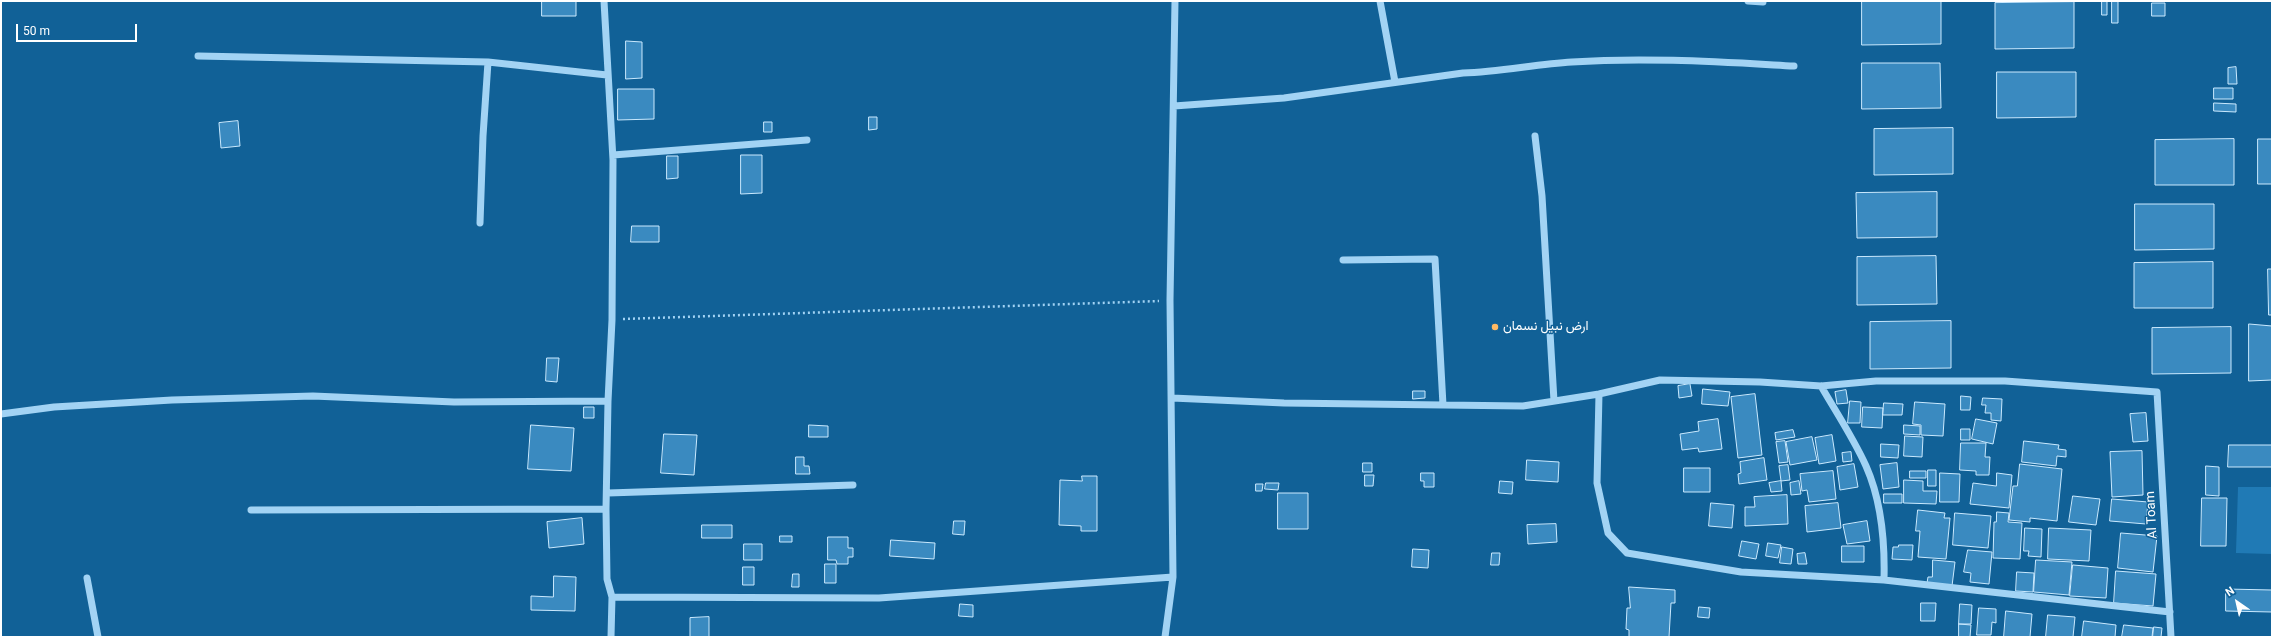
<!DOCTYPE html>
<meta charset="utf-8">
<style>
body{margin:0}
#map{position:relative;width:2273px;height:638px;overflow:hidden;background:#116197;font-family:Roboto,sans-serif}
canvas{display:block}
.frame{position:absolute;inset:0;border:2px solid #fff;pointer-events:none}
.north{position:absolute;left:2217px;top:582px;width:40px;height:40px;-webkit-text-stroke:3px #116197;paint-order:stroke;rotate:326deg;font-size:11px;font-weight:700;line-height:16px;text-align:center;color:#fff}
.north::after{content:'';display:block;margin:auto;width:14px;height:18px;background:#fff;clip-path:polygon(50% 0,100% 100%,50% 72%,0 100%)}
.scale{position:absolute;left:16px;top:24px;width:121px;height:18px;box-sizing:border-box;border:2px solid #fff;border-top:0;padding-left:5px;font-size:12px;line-height:14px;white-space:nowrap;color:#fff;-webkit-text-stroke:3px #116197;paint-order:stroke}
</style>
<div id="map">
<canvas width="2273" height="638"></canvas>
<div class="frame"></div>
<div class="north">N</div>
<div class="scale">50 m</div>
</div>
<script>
const ctx = document.querySelector('canvas').getContext('2d');
ctx.lineJoin = 'round';
function fill(path, color) { ctx.fillStyle = color; ctx.fill(path, 'evenodd'); }
function strokePath(path, color, width, dash) { ctx.strokeStyle = color; ctx.lineWidth = width; ctx.lineCap = dash ? 'butt' : 'round'; ctx.setLineDash(dash || []); ctx.stroke(path); }
function drawText(font, color, halo, rows, align = 'center') {
  ctx.font = font + ' Roboto,Vazirmatn,sans-serif'; ctx.lineWidth = 3; ctx.setLineDash([]); ctx.textBaseline = 'middle'; ctx.strokeStyle = halo; ctx.fillStyle = color; for (const [text, x, y, turn = 0] of rows) {
    ctx.save(); ctx.translate(x, y); ctx.rotate((+turn || 0) * Math.PI / 180); ctx.textAlign = isNaN(turn) ? turn : align; if (halo) ctx.strokeText(text, 0, 0); ctx.fillText(text, 0, 0); ctx.restore();
  }
}
fill(new Path2D(`
 M2238,487H2272V554L2236,553Z`), '#207ab5');
const building = new Path2D(`
 M542,1H576V16H542Z
 M1862,1H1941V44L1862,45Z
 M2102,1H2107V15H2102Z
 M2112,1H2118V23H2112Z
 M2074,2V48L1995,49V3Z
 M2152,3H2165V16H2152Z
 M626,41L642,42V78L626,79Z
 M1862,63H1940L1941,108L1862,109Z
 M2236,67L2237,84H2228V68Z
 M1997,72H2076V117L1997,118Z
 M2214,88H2233V99H2214Z
 M618,89H654V119L618,120Z
 M2214,103L2236,104V112L2214,111Z
 M869,117H877V129L869,130Z
 M238,121L240,146L221,148L219,123Z
 M764,122H772V132H764Z
 M1953,128V174L1874,175V129Z
 M2234,139V185H2155V140Z
 M2258,139H2272V184H2258Z
 M741,155H762V193L741,194Z
 M667,156H678V178L667,179Z
 M1937,192V237L1857,238L1856,193Z
 M2135,204H2214V249L2135,250Z
 M632,226H659V242H631Z
 M1936,256L1937,304L1857,305V257Z
 M2213,262V308H2134V263Z
 M2268,269H2272V315H2269Z
 M1951,321V368L1870,369V322Z
 M2249,324L2272,326V380L2249,381Z
 M2231,327V373L2152,374V328Z
 M547,358H559L557,382L546,381Z
 M1690,384L1692,396L1679,398L1678,386Z
 M1703,389L1730,392L1728,406L1702,404Z
 M1846,390L1848,403L1837,404L1835,392Z
 M1413,391H1425V398L1413,399Z
 M1755,394L1762,455L1738,458L1731,397Z
 M1961,396L1971,397L1970,410H1961Z
 M1983,398L2002,399L2001,421L1991,420V413H1985L1986,405H1982Z
 M1850,401L1861,402L1860,423H1848Z
 M1915,402L1945,404L1943,436L1921,435V425L1913,424Z
 M1884,403L1903,404L1902,415H1883Z
 M584,407H594V418H584Z
 M1863,407L1883,408L1882,428L1862,427Z
 M2146,413L2148,441L2133,442L2130,414Z
 M1718,419L1722,449L1699,452L1698,448L1682,450L1680,434L1699,431L1698,422Z
 M1976,419L1997,423L1993,444L1972,439Z
 M531,425L574,428L571,471L528,469Z
 M809,425L828,426V437H809Z
 M1904,425L1920,426V435L1904,434Z
 M1961,429H1970V440H1961Z
 M1793,430L1795,437L1776,440L1775,433Z
 M664,434L697,435L694,475L661,473Z
 M1832,435L1836,461L1819,464L1815,438Z
 M1905,436L1923,437L1922,457L1904,456Z
 M1812,437L1817,460L1790,465L1786,442Z
 M1785,441L1788,462L1779,463L1776,442Z
 M2024,441L2059,445L2058,449L2066,450V457L2057,456L2056,466L2022,462Z
 M1961,443H1986L1985,457H1990L1989,475H1976V471L1960,470Z
 M1881,444L1899,445L1898,458L1881,457Z
 M2229,445H2272V467H2228Z
 M2142,451L2143,495L2112,497L2110,452Z
 M1851,452L1852,461L1843,462L1842,453Z
 M796,457H804V466H809L810,474H796Z
 M1764,458L1767,480L1739,484L1738,474L1741,473L1740,462Z
 M1527,460L1559,462L1558,482L1526,480Z
 M1363,463H1372V472H1363Z
 M1897,463L1899,487L1883,489L1880,465Z
 M1854,464L1858,487L1840,490L1837,467Z
 M2020,464L2062,469L2057,521L2030,518V522L2009,520L2013,486H2017Z
 M1788,465L1790,480L1781,481L1779,466Z
 M2206,466L2219,467V496L2206,495Z
 M1684,468H1710V492H1684Z
 M1928,470H1936V486H1928Z
 M1833,471L1836,499L1809,502L1807,490L1802,491L1800,474Z
 M1910,471H1926V478H1910Z
 M1421,473H1434V487H1424V481H1421Z
 M1940,473L1960,474L1959,502H1940Z
 M1997,473L2012,475L2009,508L1970,504L1973,483L1996,486Z
 M1365,475H1374L1373,486H1365Z
 M1082,476H1097V531H1081V526L1059,525L1060,480L1082,481Z
 M1904,480L1923,481V491H1937L1936,504L1904,503Z
 M1500,481L1513,482L1512,494L1499,493Z
 M1781,481L1782,491L1771,492L1769,483Z
 M1799,481L1801,494L1791,495L1790,483Z
 M1266,483H1279L1278,490L1265,489Z
 M1256,484H1263L1262,491H1256Z
 M1278,493H1308V529H1278Z
 M1884,494H1902V503H1884Z
 M1787,495L1788,524L1745,526V507H1755L1754,497Z
 M2073,496L2100,499L2096,525L2069,522Z
 M2202,498H2227L2226,546H2201Z
 M2112,499L2148,502L2146,524L2110,521Z
 M1711,503L1734,505L1732,528L1709,526Z
 M1838,503L1841,528L1807,532L1805,506Z
 M1918,510L1945,513L1944,518H1950L1946,559L1918,557L1920,531H1916Z
 M1997,512L2009,513L2008,522L2022,523L2020,559L1993,558L1994,522H1996Z
 M1955,513L1991,516L1988,548L1953,545Z
 M582,518L584,544L549,548L547,522Z
 M954,521H965L964,535L953,534Z
 M1867,521L1870,541L1847,544L1843,525Z
 M1556,524L1557,542L1528,544L1527,525Z
 M702,525H732V538H702Z
 M2025,528L2042,529L2041,557L2028,556L2029,551H2024Z
 M2049,528L2091,530L2089,561L2048,559Z
 M2121,533L2157,536L2153,572L2118,568Z
 M780,536H792V542H780Z
 M828,537H848V548H853V557H848V564H837L836,560H828Z
 M891,540L935,543L934,559L890,556Z
 M1742,541L1759,544L1756,559L1739,556Z
 M1768,543L1781,545L1778,558L1766,556Z
 M744,544H762V560H744Z
 M1899,545H1913L1912,560L1892,559L1893,547H1898Z
 M1842,546H1864V562H1842Z
 M1782,547L1793,549L1791,564L1780,563Z
 M1413,549L1429,550L1428,568L1412,567Z
 M1968,550L1992,552L1989,584L1970,582L1971,573L1964,572Z
 M1492,553H1500L1499,565H1491Z
 M1805,553L1807,564H1798L1797,554Z
 M1933,560L1955,562L1952,586L1927,583L1928,577H1932Z
 M2036,560L2072,562L2069,595L2034,592Z
 M825,564H836V583H825Z
 M2073,565L2108,568L2106,598L2070,596Z
 M743,567H754V585H743Z
 M2116,571L2156,574L2153,606L2114,603Z
 M2017,572L2034,573L2033,592L2016,591Z
 M793,574H799V587H792Z
 M554,576L576,577L575,611L531,610V596L553,597Z
 M1629,587L1675,590V603H1671L1669,637H1629V630L1626,629L1627,608H1630Z
 M2226,589L2272,590V612L2226,611Z
 M1921,603H1936L1935,621H1921Z
 M960,604L973,605V617L959,616Z
 M1960,604L1972,605L1971,624H1959Z
 M1699,607L1710,608L1709,618L1698,617Z
 M1979,608L1996,609V623L1992,622L1991,635H1977Z
 M2006,611L2032,614L2030,637H2004Z
 M2048,615L2075,617L2073,637H2046Z
 M709,617V637H690V618Z
 M2084,621L2116,625L2115,637H2082Z
 M1959,624L1971,625L1970,637H1959Z
 M2124,625L2153,628L2152,637H2122Z
 M2154,627L2162,628L2161,637H2153Z`);
fill(building, '#3a8ac0');
strokePath(building, '#cae9fe', 1);
strokePath(new Path2D(`
 M623,319L1159,301`), '#a2d3f4', 2.5, [2, 3]);
strokePath(new Path2D(`
 M604,1L613,160L612,320L608,401L606,509L607,579L612,597L611,637
 M1380,1L1395,82
 M1748,1L1763,2
 M198,56L488,62L607,75
 M1174,106L1284,98L1463,73C1500,72 1536,64 1572,62C1646,57 1720,62 1794,66
 M1535,136L1542,196L1554,401
 M613,155L807,140
 M480,223L483,136L488,62
 M1343,260L1435,259L1443,405
 M1821,386C1836,412 1854,439 1866,466C1882,502 1885,542 1884,580L2170,612
 M1599,394L1597,483L1608,533L1627,553L1741,572L1884,580
 M1172,398L1284,403L1523,406L1599,394L1660,380L1760,382L1821,386L1876,381H2005L2157,392L2171,637
 M1,414L54,407L172,400L313,396L454,402L608,401
 M608,493L853,485
 M251,510L606,509
 M87,578L98,637
 M612,597L879,598L1173,577
 M1165,637L1173,577L1170,300L1175,1`), '#a2d3f4', 7);
for (const [x, y, r, color] of [
 [1495,327,4,"#ffba64"]
]) { const dot = new Path2D(); dot.arc(x, y, r, 0, 2 * Math.PI); ctx.fillStyle = color; ctx.fill(dot); strokePath(dot, '#116197', 1.5); }
drawText('13px', '#fff', '#116197', [
 ["ارض نبيل نسمان",1503,327]
], 'left');
drawText('13px', '#fff', '#116197', [
 ["Al Toam",2152,515,-93]
]);
</script>
